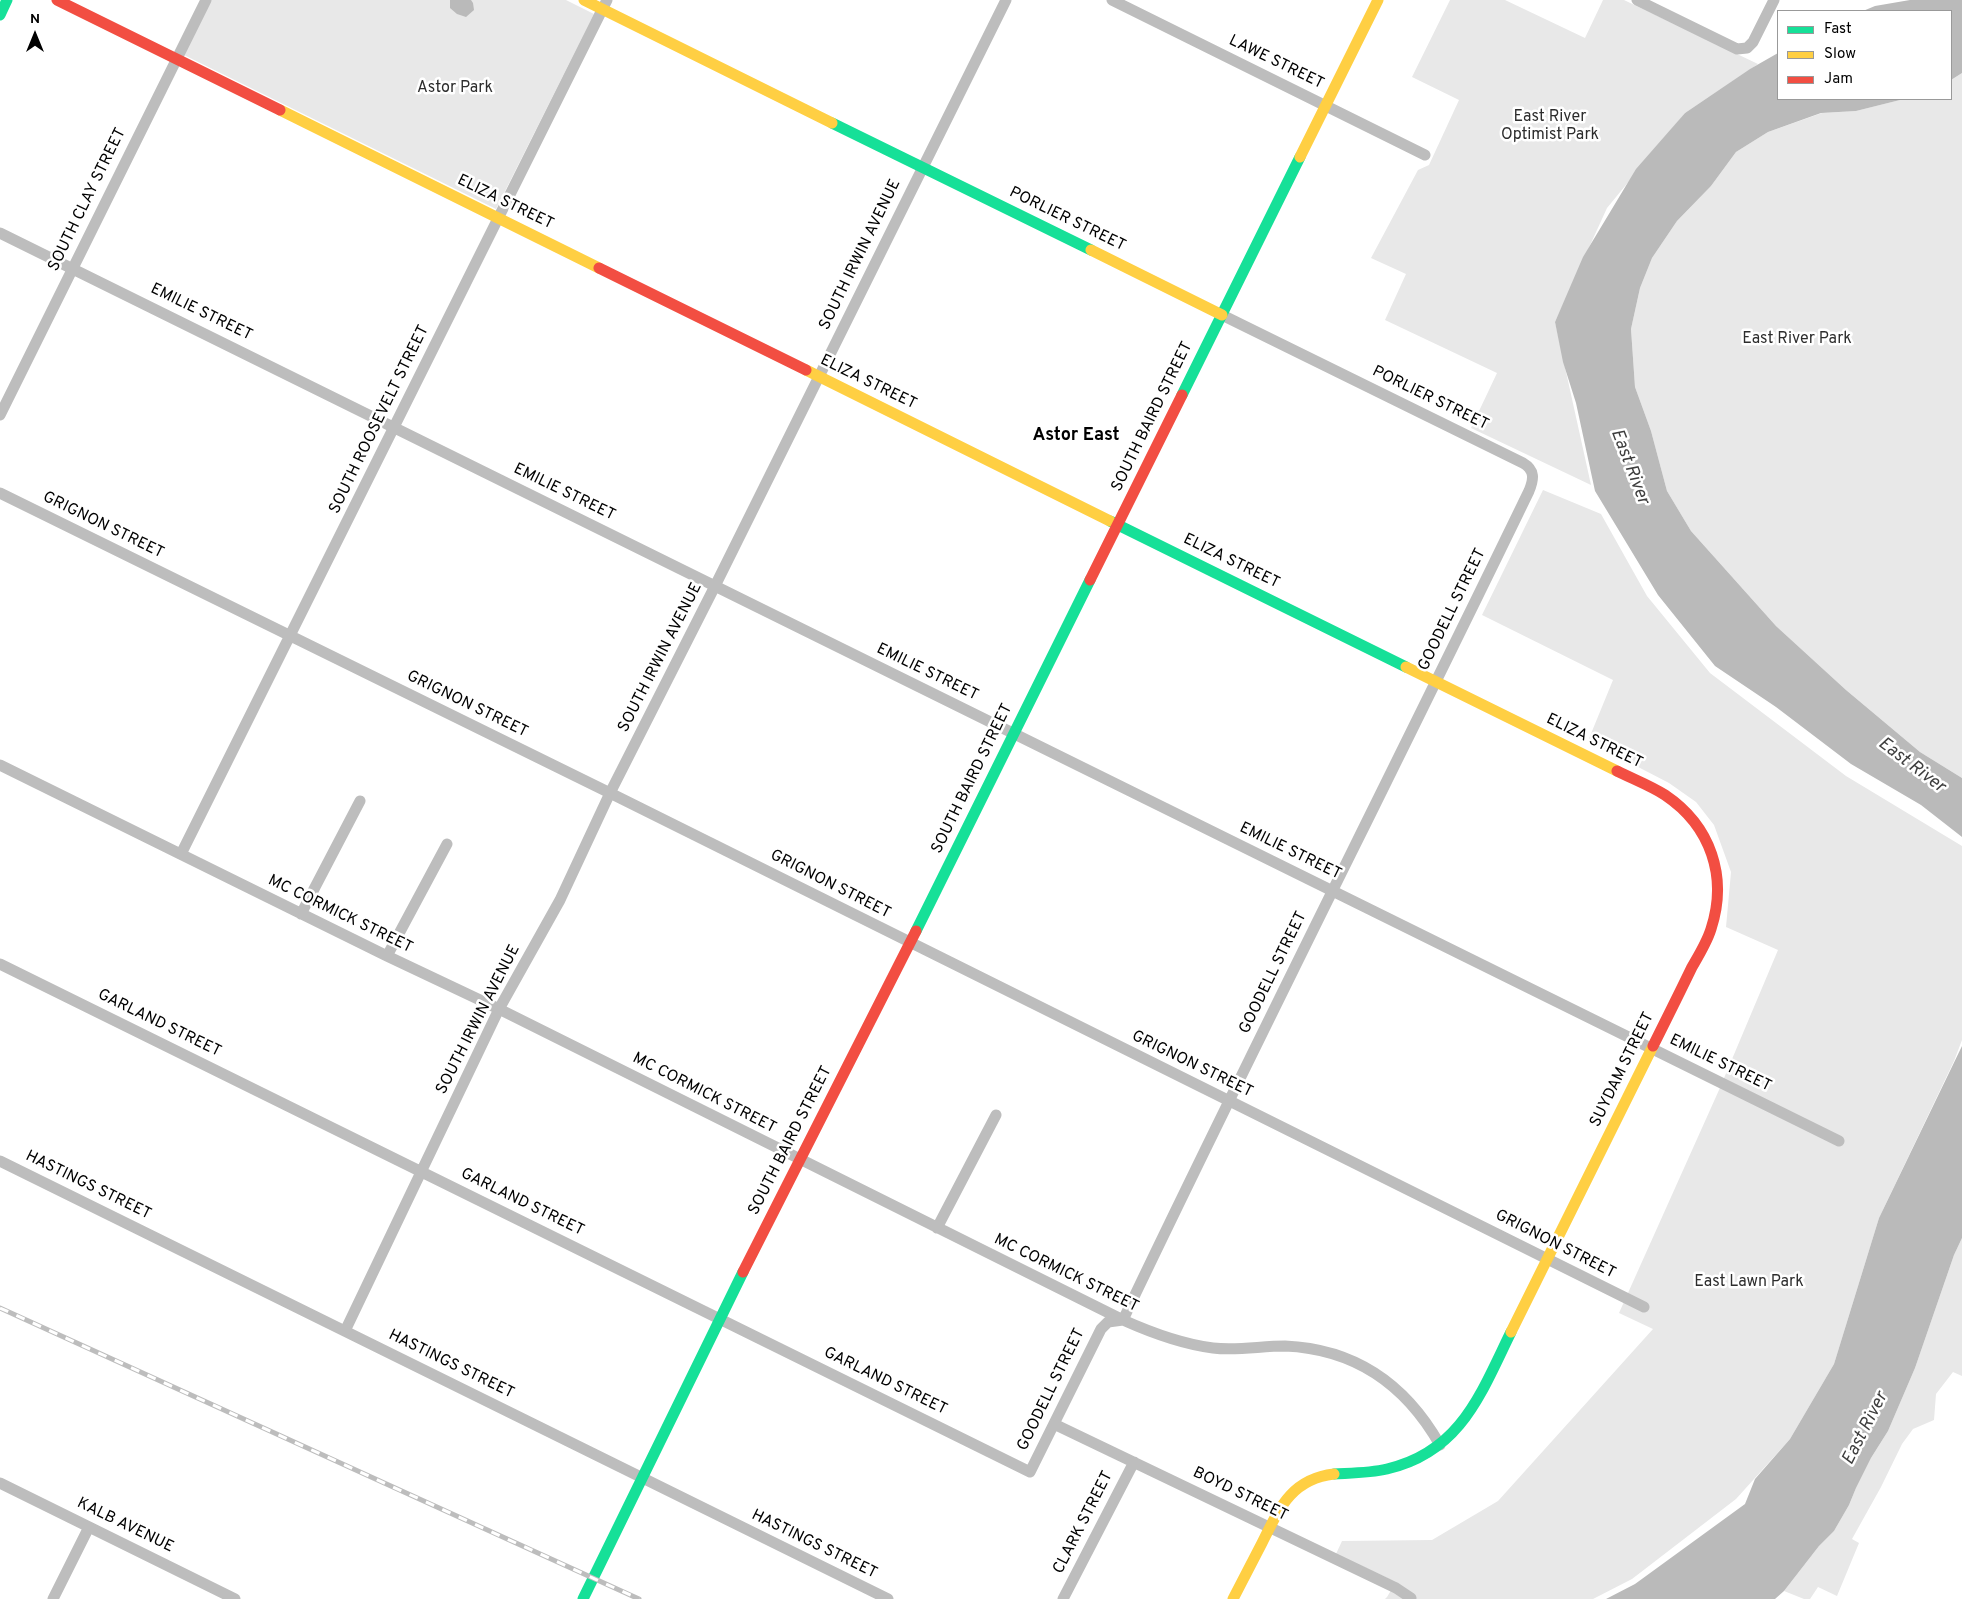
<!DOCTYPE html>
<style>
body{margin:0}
#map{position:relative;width:1962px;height:1599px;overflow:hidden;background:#fff;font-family:Overpass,sans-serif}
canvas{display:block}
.legend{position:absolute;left:1777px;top:10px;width:175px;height:90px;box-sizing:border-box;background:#fff;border:1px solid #999;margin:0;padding:6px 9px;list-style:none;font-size:15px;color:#000}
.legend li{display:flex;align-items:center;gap:10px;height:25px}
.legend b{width:25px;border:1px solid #999}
.north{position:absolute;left:10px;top:10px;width:50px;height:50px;-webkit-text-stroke:4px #fff;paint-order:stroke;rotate:0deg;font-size:14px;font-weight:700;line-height:20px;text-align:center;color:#000}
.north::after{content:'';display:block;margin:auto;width:18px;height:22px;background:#000;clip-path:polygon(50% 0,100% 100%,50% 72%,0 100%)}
</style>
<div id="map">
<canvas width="1962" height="1599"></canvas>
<ul class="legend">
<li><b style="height:6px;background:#16e098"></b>Fast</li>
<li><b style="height:6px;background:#ffcf43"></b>Slow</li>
<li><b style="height:6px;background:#f24e42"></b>Jam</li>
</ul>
<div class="north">N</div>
</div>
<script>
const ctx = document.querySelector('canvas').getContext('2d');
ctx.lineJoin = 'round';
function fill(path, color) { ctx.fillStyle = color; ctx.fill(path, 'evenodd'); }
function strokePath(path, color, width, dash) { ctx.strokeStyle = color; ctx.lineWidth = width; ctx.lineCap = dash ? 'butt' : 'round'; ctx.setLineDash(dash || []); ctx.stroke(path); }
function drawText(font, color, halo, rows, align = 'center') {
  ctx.font = font + ' Overpass,sans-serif'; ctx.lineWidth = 5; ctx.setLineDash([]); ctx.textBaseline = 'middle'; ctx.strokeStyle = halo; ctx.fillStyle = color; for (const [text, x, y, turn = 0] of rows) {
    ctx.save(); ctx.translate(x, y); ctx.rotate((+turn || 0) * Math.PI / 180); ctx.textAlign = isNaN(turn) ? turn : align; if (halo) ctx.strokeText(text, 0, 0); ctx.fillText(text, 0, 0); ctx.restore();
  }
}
fill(new Path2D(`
 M211,0H566L594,14L496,209L184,55Z
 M1450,0H1505L1585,38L1603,0H1624L1758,64L1685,113L1607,208L1555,322L1591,485L1471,428L1497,373L1385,320L1406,274L1371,258L1418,170L1429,165L1459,100L1412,77Z
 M1962,73V778L1920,752L1846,690L1776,626L1691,531L1667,491L1651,431L1635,387L1631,329L1640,288L1652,258L1677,221L1711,186L1736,152L1768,132L1822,113L1856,111L1904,99H1951V80Z
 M1543,490L1601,514L1647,596L1710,673L1846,776L1962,846V1040L1954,1061L1879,1218L1834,1364L1790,1439L1736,1499L1632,1579L1593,1599H1385L1387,1597L1396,1582L1336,1554L1342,1541L1432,1540L1498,1501L1653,1329L1619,1313L1719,1090L1778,950L1726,927L1731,872L1714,825L1696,802L1669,783L1588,741L1613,680L1482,615Z
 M1962,1238V1376L1953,1372L1936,1394L1934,1420L1913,1429L1902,1444L1881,1487L1852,1539L1859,1543L1837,1596L1818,1587L1810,1599H1804L1784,1591L1819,1546L1834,1531L1849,1505L1856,1488L1871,1458L1888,1431L1915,1368L1954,1255Z`), '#e8e8e8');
fill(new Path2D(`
 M450,0H471L473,3L474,10L466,17L457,14L450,8Z
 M1910,0H1962V73L1951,80V11H1863L1875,6Z
 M1778,53V99H1904L1856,111L1821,113L1768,132L1736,152L1711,186L1677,221L1652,258L1640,288L1631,329L1635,387L1651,431L1667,491L1691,531L1776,626L1846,690L1920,752L1962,778V837L1921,805L1851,764L1776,707L1715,666L1658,595L1595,491L1576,403L1563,362L1555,322L1583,257L1636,169L1685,113L1750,69Z
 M1962,1046V1238L1954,1255L1915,1368L1888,1431L1871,1458L1856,1488L1849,1505L1834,1531L1819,1546L1784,1591L1775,1599H1606L1635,1584L1745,1504L1755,1479L1790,1439L1834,1364L1879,1218Z`), '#bababa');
strokePath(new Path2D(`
 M1112,0L1425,155
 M1637,0L1737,49L1747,48L1753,42L1774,0
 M0,233L1839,1141
 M0,415L206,0
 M0,493L610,793L1644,1307
 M0,765L387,956L499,1009L1123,1320C1152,1333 1181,1344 1213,1348C1237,1351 1261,1346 1285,1346C1356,1349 1406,1385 1440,1445
 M181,854L607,0
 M301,914L360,801
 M387,956L447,844
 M0,964L1030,1472L1101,1329L1108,1322L1123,1320C1255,1043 1395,768 1529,491C1534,479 1535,470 1523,463L1222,315
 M0,1161L888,1599
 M937,1228L996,1115
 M345,1331L499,1009L560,900L610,793L715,586L1006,0
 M1054,1424L1396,1588L1411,1598
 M0,1483L235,1599
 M53,1599L89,1527
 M1063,1599L1134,1462`), '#bdbdbd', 11);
strokePath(new Path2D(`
 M0,15L7,0
 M832,123L1091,250
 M1182,395L1300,157
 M1110,521L1406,667
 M916,931L1090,580
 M1334,1474C1352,1473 1370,1473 1387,1469C1461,1452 1481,1393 1511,1332
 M583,1599L743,1272`), '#16e098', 11);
strokePath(new Path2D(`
 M584,0L832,123
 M280,110L599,268
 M1300,157L1378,0
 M1091,250L1222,315
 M806,370L1110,521
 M1406,667L1617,771
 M1511,1332L1653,1046
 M1233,1599C1243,1580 1252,1562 1262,1543C1279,1509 1291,1479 1334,1474`), '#ffcf43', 11);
strokePath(new Path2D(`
 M57,0L280,110
 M599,268L806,370
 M1090,580L1182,395
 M1617,771C1633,779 1651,786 1665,795C1711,826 1728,877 1711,929C1707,942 1699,955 1692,967C1679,994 1666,1020 1653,1046
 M743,1272C800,1158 859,1045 916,931`), '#f24e42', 11);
const rail = new Path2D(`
 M0,1308L639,1599`);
strokePath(rail, '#bdbdbd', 5);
strokePath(rail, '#fff', 3, [9]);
drawText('16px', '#000', '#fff', [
 ["LAWE STREET",1276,63,26],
 ["SOUTH CLAY STREET",88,200,-64],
 ["ELIZA STREET",505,203,26],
 ["PORLIER STREET",1067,220,26],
 ["SOUTH IRWIN AVENUE",861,255,-64],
 ["EMILIE STREET",201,313,26],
 ["ELIZA STREET",868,383,26],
 ["PORLIER STREET",1430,399,26],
 ["SOUTH BAIRD STREET",1153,417,-64],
 ["SOUTH ROOSEVELT STREET",380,420,-64],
 ["EMILIE STREET",564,493,26],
 ["GRIGNON STREET",103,526,26],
 ["ELIZA STREET",1231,562,26],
 ["GOODELL STREET",1453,610,-64],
 ["SOUTH IRWIN AVENUE",661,658,-63],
 ["EMILIE STREET",927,673,26],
 ["GRIGNON STREET",467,705,26],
 ["ELIZA STREET",1594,742,26],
 ["SOUTH BAIRD STREET",973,779,-64],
 ["EMILIE STREET",1290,852,26],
 ["GRIGNON STREET",830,885,27],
 ["MC CORMICK STREET",340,915,26],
 ["GOODELL STREET",1274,973,-64],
 ["SOUTH IRWIN AVENUE",479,1020,-63],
 ["GARLAND STREET",159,1024,26],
 ["EMILIE STREET",1720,1064,26],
 ["GRIGNON STREET",1192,1065,26],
 ["SUYDAM STREET",1623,1070,-64],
 ["MC CORMICK STREET",704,1094,27],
 ["SOUTH BAIRD STREET",791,1141,-63],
 ["HASTINGS STREET",88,1186,26],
 ["GARLAND STREET",522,1203,26],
 ["GRIGNON STREET",1555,1245,27],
 ["MC CORMICK STREET",1066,1274,26],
 ["HASTINGS STREET",451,1365,26],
 ["GARLAND STREET",885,1382,26],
 ["GOODELL STREET",1052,1390,-64],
 ["BOYD STREET",1240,1495,26],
 ["CLARK STREET",1084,1523,-63],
 ["KALB AVENUE",125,1526,26],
 ["HASTINGS STREET",814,1545,26]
]);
drawText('16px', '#2d2d2d', '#fff', [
 ["Astor Park",455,89],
 ["East River",1550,118],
 ["Optimist Park",1550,136],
 ["East River Park",1797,340],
 ["East Lawn Park",1749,1283]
]);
drawText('bold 18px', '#000', '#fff', [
 ["Astor East",1076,436]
]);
drawText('italic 18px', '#3e3e3e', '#fff', [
 ["East River",1629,467,69],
 ["East River",1911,766,37],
 ["East River",1866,1429,-63]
]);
</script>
